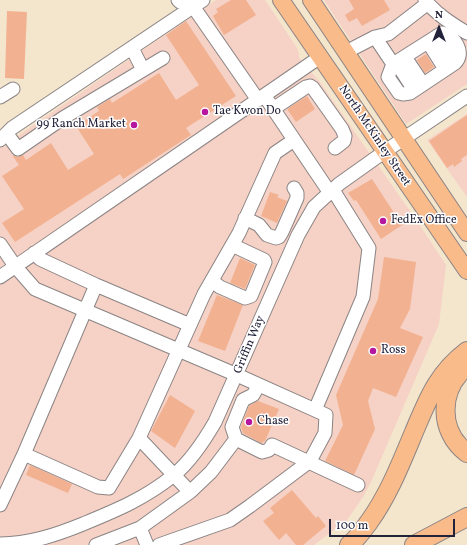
<!DOCTYPE html>
<style>
body{margin:0}
#map{position:relative;width:467px;height:545px;overflow:hidden;background:#f4e5cd;font-family:Vollkorn,serif}
canvas{display:block}
.north{position:absolute;left:419px;top:8px;width:40px;height:40px;-webkit-text-stroke:3px #fff;paint-order:stroke;rotate:0deg;font-size:11px;font-weight:700;line-height:16px;text-align:center;color:#22223b}
.north::after{content:'';display:block;margin:auto;width:14px;height:18px;background:#22223b;clip-path:polygon(50% 0,100% 100%,50% 72%,0 100%)}
.scale{position:absolute;left:329px;top:519px;width:126px;height:18px;box-sizing:border-box;border:2px solid #22223b;border-top:0;padding-left:5px;font-size:12px;line-height:14px;white-space:nowrap;color:#22223b;-webkit-text-stroke:3px #fff;paint-order:stroke}
</style>
<div id="map">
<canvas width="467" height="545"></canvas>
<div class="north">N</div>
<div class="scale">100 m</div>
</div>
<script>
const ctx = document.querySelector('canvas').getContext('2d');
ctx.lineJoin = 'round';
function fill(path, color) { ctx.fillStyle = color; ctx.fill(path, 'evenodd'); }
function strokePath(path, color, width, dash) { ctx.strokeStyle = color; ctx.lineWidth = width; ctx.lineCap = dash ? 'butt' : 'round'; ctx.setLineDash(dash || []); ctx.stroke(path); }
function drawText(font, color, halo, rows, align = 'center') {
  ctx.font = font + ' Vollkorn,serif'; ctx.lineWidth = 3; ctx.setLineDash([]); ctx.textBaseline = 'middle'; ctx.strokeStyle = halo; ctx.fillStyle = color; for (const [text, x, y, turn = 0] of rows) {
    ctx.save(); ctx.translate(x, y); ctx.rotate((+turn || 0) * Math.PI / 180); ctx.textAlign = isNaN(turn) ? turn : align; if (halo) ctx.strokeText(text, 0, 0); ctx.fillText(text, 0, 0); ctx.restore();
  }
}
fill(new Path2D(`
 M216,0H265L297,48L299,54V58L319,81L412,214L446,265L439,324L371,482L363,497L347,520L314,545H0V143L4,147L16,137Z
 M324,0H467V84L406,124Z
 M467,114V197L427,140Z`), '#f6d1c5');
fill(new Path2D(`
 M231,0H246L256,15L224,35L213,16L218,12L216,9Z
 M349,0H384L390,10L362,26L357,18L349,22L345,15L354,9Z
 M7,11L27,12L24,79L5,78Z
 M186,21L236,96L186,128L191,135L123,179L120,174L15,242L2,223L24,209L2,176L19,165L12,155L18,157L23,155L26,160L51,143L68,170L94,154L76,126L99,111L97,107L110,99L112,103L159,73L176,100L199,85L166,35Z
 M426,54L434,67L425,73L417,60Z
 M307,96L315,109L296,122L287,109Z
 M467,115V155L461,159L462,161L454,167L453,164L447,168L429,141Z
 M372,179L402,225L381,239L356,200L354,201L348,193Z
 M270,192L279,195L277,197L287,201L277,223L261,216Z
 M384,257L416,262L410,309L400,328L423,337L396,397L373,388L368,401L375,429L354,475L325,461L343,425L336,395L378,299Z
 M240,258L255,265L245,289L230,283Z
 M217,295L243,305L225,351L198,341Z
 M170,395L195,411L175,448L151,431Z
 M258,401L279,409L265,441L261,443L243,433L241,427L249,406Z
 M30,465L72,484L68,493L26,475Z
 M292,490L316,518L318,516L326,526L303,545H296L286,533L279,540L263,521L274,513L270,508Z`), '#f2b291');
const minor = new Path2D(`
 M178,0L180,2H190
 M190,0V2L258,100
 M425,0C436,14 452,24 467,33
 M437,36L455,63
 M375,37L393,64L388,77L399,93L403,94L410,93L455,63C466,53 454,35 442,33L393,64
 M428,42L445,69
 M132,48L143,70
 M346,52L375,37L388,34L428,3
 M405,57L423,84
 M396,62L414,90
 M0,97L13,89
 M268,101L330,193
 M273,109L306,87L310,86L313,88L342,129L345,136L344,141L335,148
 M7,134L18,149L63,118L163,58
 M0,140L12,128L203,0
 M245,218L259,225L267,235L276,238L279,237L282,232L297,198V193L294,188
 M0,244L15,266L35,289L237,375L326,415L325,433L310,461L250,506L230,520L159,545
 M34,253L40,259L96,285L190,325
 M0,277L320,57
 M212,281L220,287L245,298L251,296L265,262L264,260L232,245
 M259,385L253,395L243,400L232,427L236,439L262,452L269,450L272,445L358,485
 M315,410L363,297L369,248L333,190
 M139,438L190,492
 M24,454L98,487L109,488L139,438L204,294L239,233L275,153L294,140
 M0,505L24,454L96,285
 M140,528L147,545
 M0,544C29,544 56,535 83,524C117,510 144,499 174,475C191,461 204,441 215,422L298,235L314,207L339,184L384,152L467,96
 M96,545L140,528L190,492L211,472L236,439`);
const major = new Path2D(`
 M281,0L467,271
 M311,0L467,233`);
const highway = new Path2D(`
 M466,367C439,390 438,431 467,453
 M349,545C357,539 363,530 369,522C389,494 401,463 414,432C428,399 437,374 467,351
 M414,545L467,517`);
strokePath(minor, '#8b8484', 15);
strokePath(major, '#8b8484', 18);
strokePath(highway, '#8b8484', 20);
strokePath(minor, '#fff', 13);
strokePath(major, '#fabb8b', 16);
strokePath(highway, '#fabb8b', 18);
for (const [x, y, r, color] of [
 [205,112,4,"#b5179e"],
 [134,125,4,"#b5179e"],
 [383,221,4,"#b5179e"],
 [373,351,4,"#b5179e"],
 [249,422,4,"#b5179e"]
]) { const dot = new Path2D(); dot.arc(x, y, r, 0, 2 * Math.PI); ctx.fillStyle = color; ctx.fill(dot); strokePath(dot, '#fff', 1.5); }
drawText('12px', '#22223b', '#fff', [
 ["Tae Kwon Do",213,112],
 ["99 Ranch Market",126,125,"right"],
 ["FedEx Office",391,221],
 ["Ross",381,351],
 ["Chase",257,422]
], 'left');
drawText('12px', '#22223b', '#fff', [
 ["North McKinley Street",374,136,56],
 ["Griffin Way",250,345,-67]
]);
</script>
